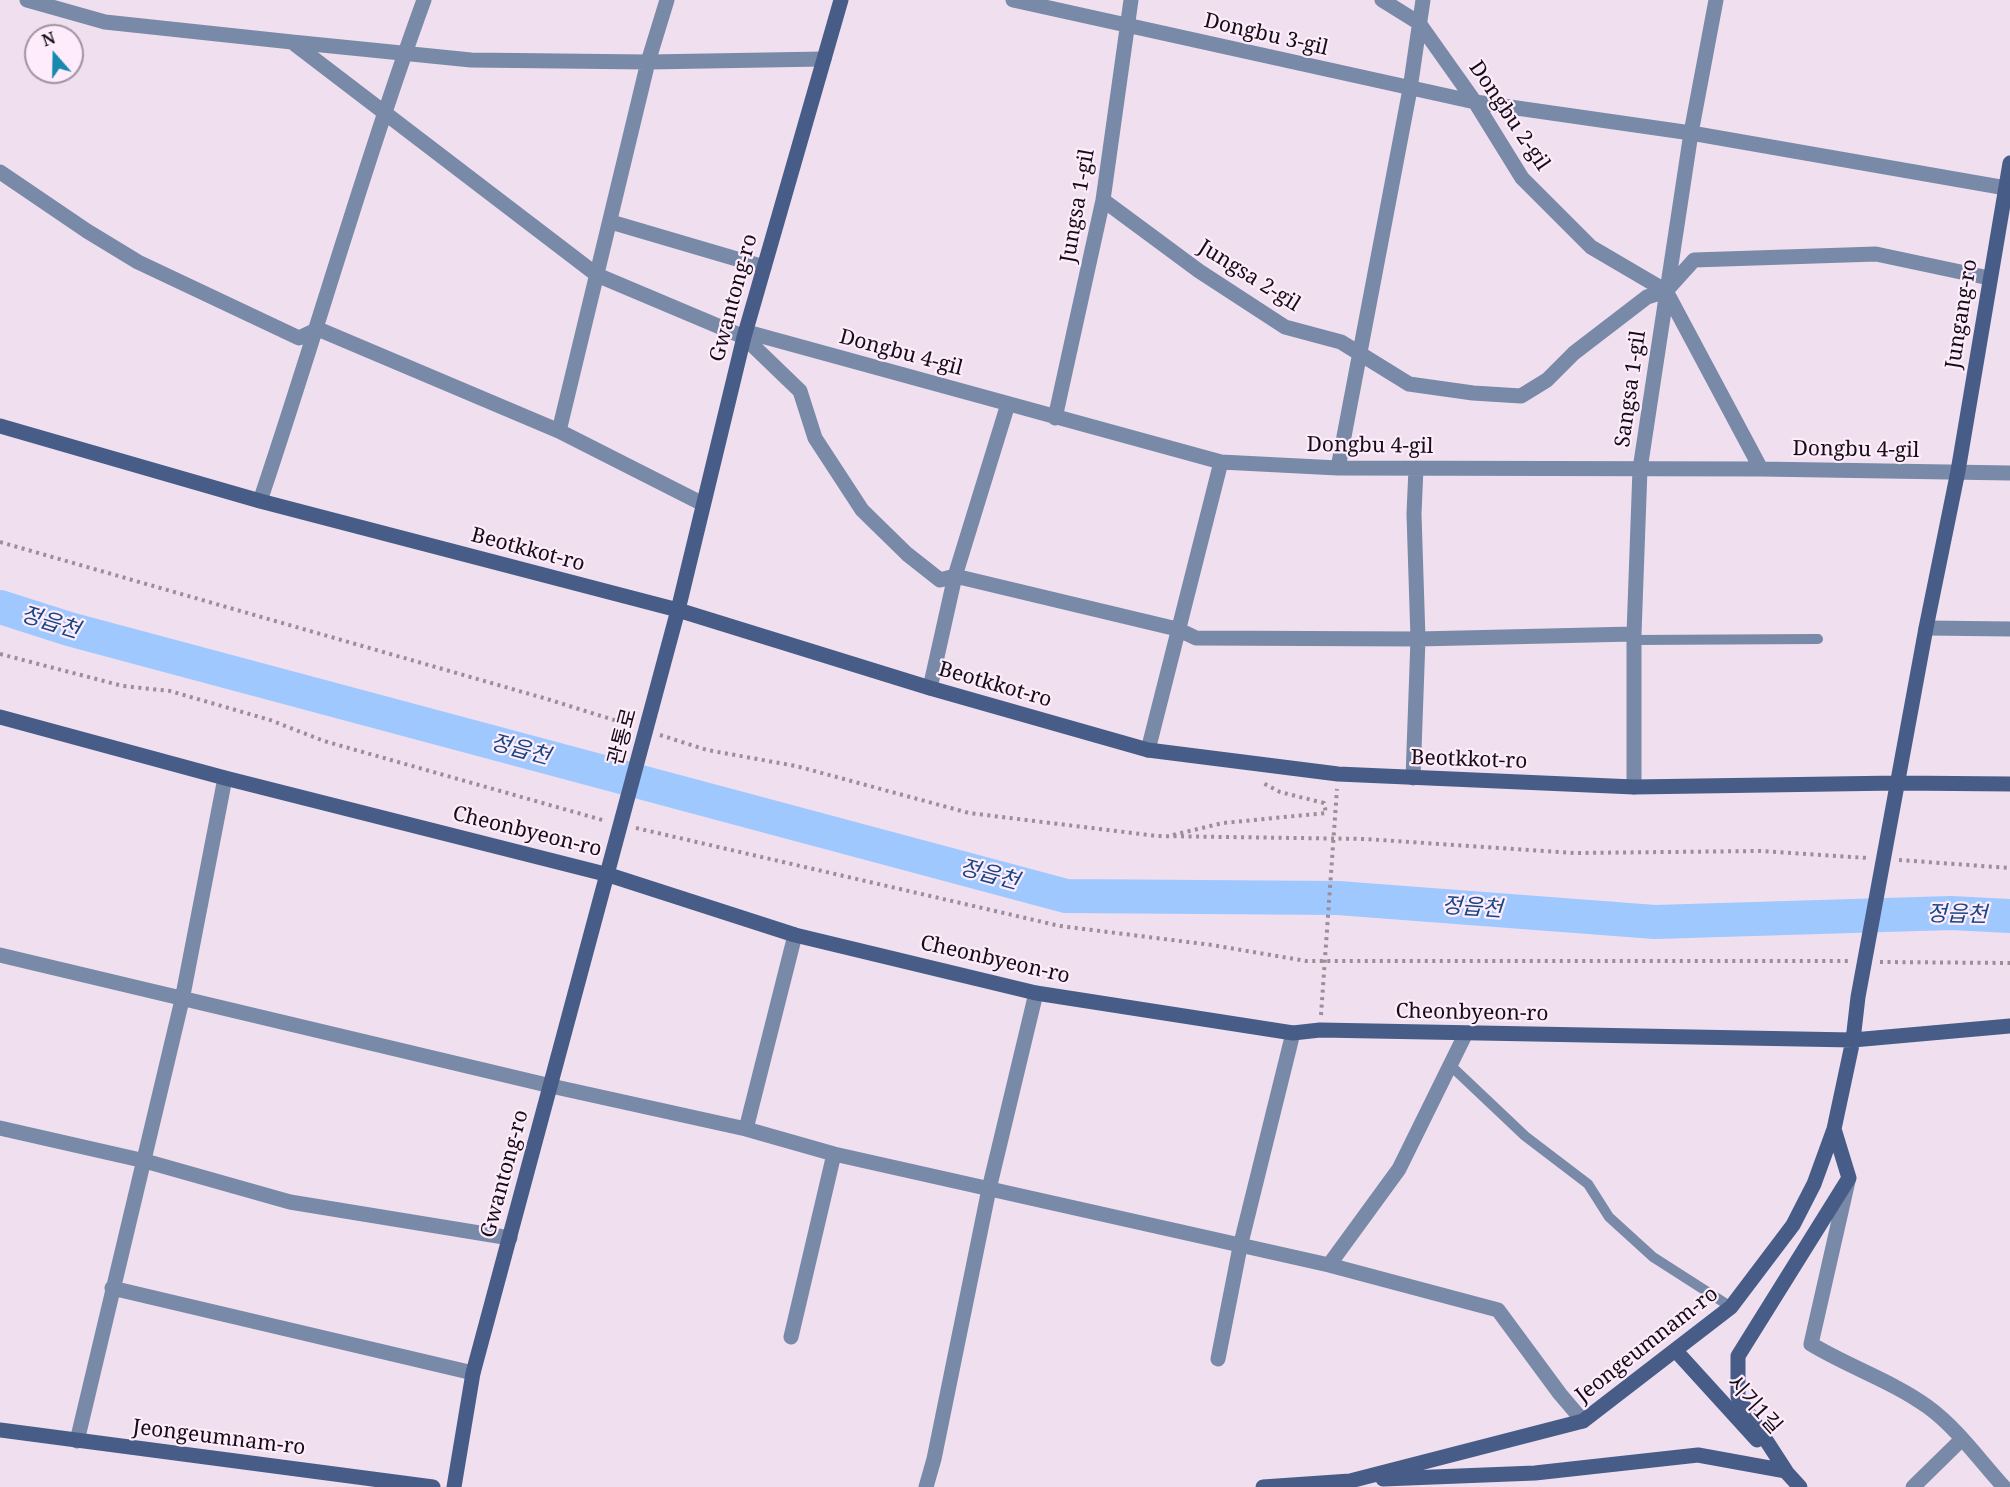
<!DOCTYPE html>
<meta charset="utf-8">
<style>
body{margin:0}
#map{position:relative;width:2010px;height:1487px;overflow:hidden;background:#f0dfef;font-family:"Noto Serif",serif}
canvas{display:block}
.north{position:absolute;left:24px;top:24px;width:60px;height:60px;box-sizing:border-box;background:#feecfc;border:2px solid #a0939f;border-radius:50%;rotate:340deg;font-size:16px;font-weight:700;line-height:24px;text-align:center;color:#130e13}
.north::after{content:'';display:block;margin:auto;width:21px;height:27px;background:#1789ae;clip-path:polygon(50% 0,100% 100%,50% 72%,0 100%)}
</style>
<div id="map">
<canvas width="2010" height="1487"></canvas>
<div class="north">N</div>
</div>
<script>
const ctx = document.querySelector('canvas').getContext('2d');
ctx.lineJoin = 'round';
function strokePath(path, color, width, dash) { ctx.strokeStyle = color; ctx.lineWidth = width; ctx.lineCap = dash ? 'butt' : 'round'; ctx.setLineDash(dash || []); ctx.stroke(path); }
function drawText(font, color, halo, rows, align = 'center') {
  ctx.font = font + ' "Noto Serif","Noto Sans KR",serif'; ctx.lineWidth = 4.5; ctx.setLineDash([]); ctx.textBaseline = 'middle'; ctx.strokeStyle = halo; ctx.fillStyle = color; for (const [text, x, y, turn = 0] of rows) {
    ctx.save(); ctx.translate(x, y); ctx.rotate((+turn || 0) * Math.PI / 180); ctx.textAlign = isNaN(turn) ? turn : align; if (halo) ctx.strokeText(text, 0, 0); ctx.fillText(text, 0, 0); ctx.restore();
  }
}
strokePath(new Path2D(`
 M0,607L69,629L1066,896L1338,898L1655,922L1951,913L2010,916`), '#9fc8fe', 34);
strokePath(new Path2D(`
 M0,542L547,699L630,725
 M0,654L123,686L170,691L270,720L324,741L606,821
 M660,735L707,750L796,766L969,813L1157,836L1366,839L1575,853L1760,851L1868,858
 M636,828L1060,926L1212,945L1306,961H1848
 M1173,835L1223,823L1326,813L1324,803L1280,792L1261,782
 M1899,860L2010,868
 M1880,962L2010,963
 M1321,1015L1337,789`), '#9b8e9a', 4, [3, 4.5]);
strokePath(new Path2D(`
 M1634,640L1818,639
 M1450,1065L1525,1136L1588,1184L1609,1217L1653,1257L1731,1307`), '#7989a8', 10);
strokePath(new Path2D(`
 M27,0L105,22L292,42L597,275L744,337L800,391L815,438L862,510L907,554L940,580L955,576L930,688
 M1013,0L1475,102L1691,133L2006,188
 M1382,0L1419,23L1475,102L1522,178L1591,247L1666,291
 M292,42L471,60L648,62L824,59
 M0,172L87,231L138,262L299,338L318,329L559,431L703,504
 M1103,200L1199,271L1285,327L1341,342L1409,384L1473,393L1521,396L1547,380L1574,353L1647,297L1666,291L1694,260L1876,254L1989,278
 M611,222L764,267
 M1666,291L1761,469
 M747,332L1221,462L1338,468L1761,469L2010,473
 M1008,404L955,576L1177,629L1196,638L1418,639L1634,634
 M1055,418L1103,200L1131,0
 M559,431L648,62L667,0
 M1338,468L1410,89L1423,0
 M260,501C316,335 364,165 424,0
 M1926,628L2010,629
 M1148,750L1221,462
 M1413,778L1418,639L1414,514L1416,468
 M1634,787V634L1640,469L1691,133L1716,0
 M0,955L551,1086L746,1129L834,1154L1329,1265L1498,1310L1560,1394L1583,1421
 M0,1128L145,1161L290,1202L510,1238
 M746,1129L795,935
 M1848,1181L1811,1344C1849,1367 1892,1381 1928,1407C1957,1428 1980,1461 2004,1487
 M1329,1265L1399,1169L1465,1035
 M112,1288L473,1373
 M791,1337L834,1154
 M1218,1359L1240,1247L1293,1033
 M77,1441L182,1000L225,778
 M926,1487L934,1459L989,1189L1036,993
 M1913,1487L1961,1440`), '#7989a8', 15);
strokePath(new Path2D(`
 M0,426L260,501L678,610L930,688L1148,750L1338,774L1634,787L1898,783L2010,784
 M0,717L225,778L609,875L795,935L1036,993L1293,1033L1320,1030L1853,1040L2010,1026
 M1676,1351L1757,1440
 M0,1430L433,1487
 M1779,1464L1800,1487
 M1786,1471L1738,1397V1356L1849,1178L1834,1129
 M1383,1479L1535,1473L1698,1455L1786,1471
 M454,1487L473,1373L678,610L744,337L841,0
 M1263,1487L1350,1481L1583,1421L1731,1307L1793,1225L1814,1184L1834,1129L1853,1040L1858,997L1926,628L1958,471L2010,163`), '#475d88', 15);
drawText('21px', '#130e13', '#feecfc', [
 ["Dongbu 3-gil",1266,35,13],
 ["Dongbu 2-gil",1509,116,56],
 ["Jungsa 1-gil",1078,206,-80],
 ["Jungsa 2-gil",1249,276,32],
 ["Gwantong-ro",734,298,-75],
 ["Jungang-ro",1962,314,-81],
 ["Dongbu 4-gil",901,353,15],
 ["Sangsa 1-gil",1631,389,-82],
 ["Dongbu 4-gil",1370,446,1],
 ["Dongbu 4-gil",1856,450,1],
 ["Beotkkot-ro",528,550,15],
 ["Beotkkot-ro",995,685,16],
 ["관통로",623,737,-75],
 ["Beotkkot-ro",1469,760,2],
 ["Cheonbyeon-ro",527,832,14],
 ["Cheonbyeon-ro",995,960,13],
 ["Cheonbyeon-ro",1472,1013,1],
 ["Gwantong-ro",505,1174,-75],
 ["Jeongeumnam-ro",1647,1345,-38],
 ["시기1길",1754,1405,48],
 ["Jeongeumnam-ro",219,1438,7]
]);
drawText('italic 22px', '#164782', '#feecfc', [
 ["정읍천",50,623,17],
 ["정읍천",520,750,15],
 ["정읍천",989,875,15],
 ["정읍천",1472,908,4],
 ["정읍천",1957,915,1]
]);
</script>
